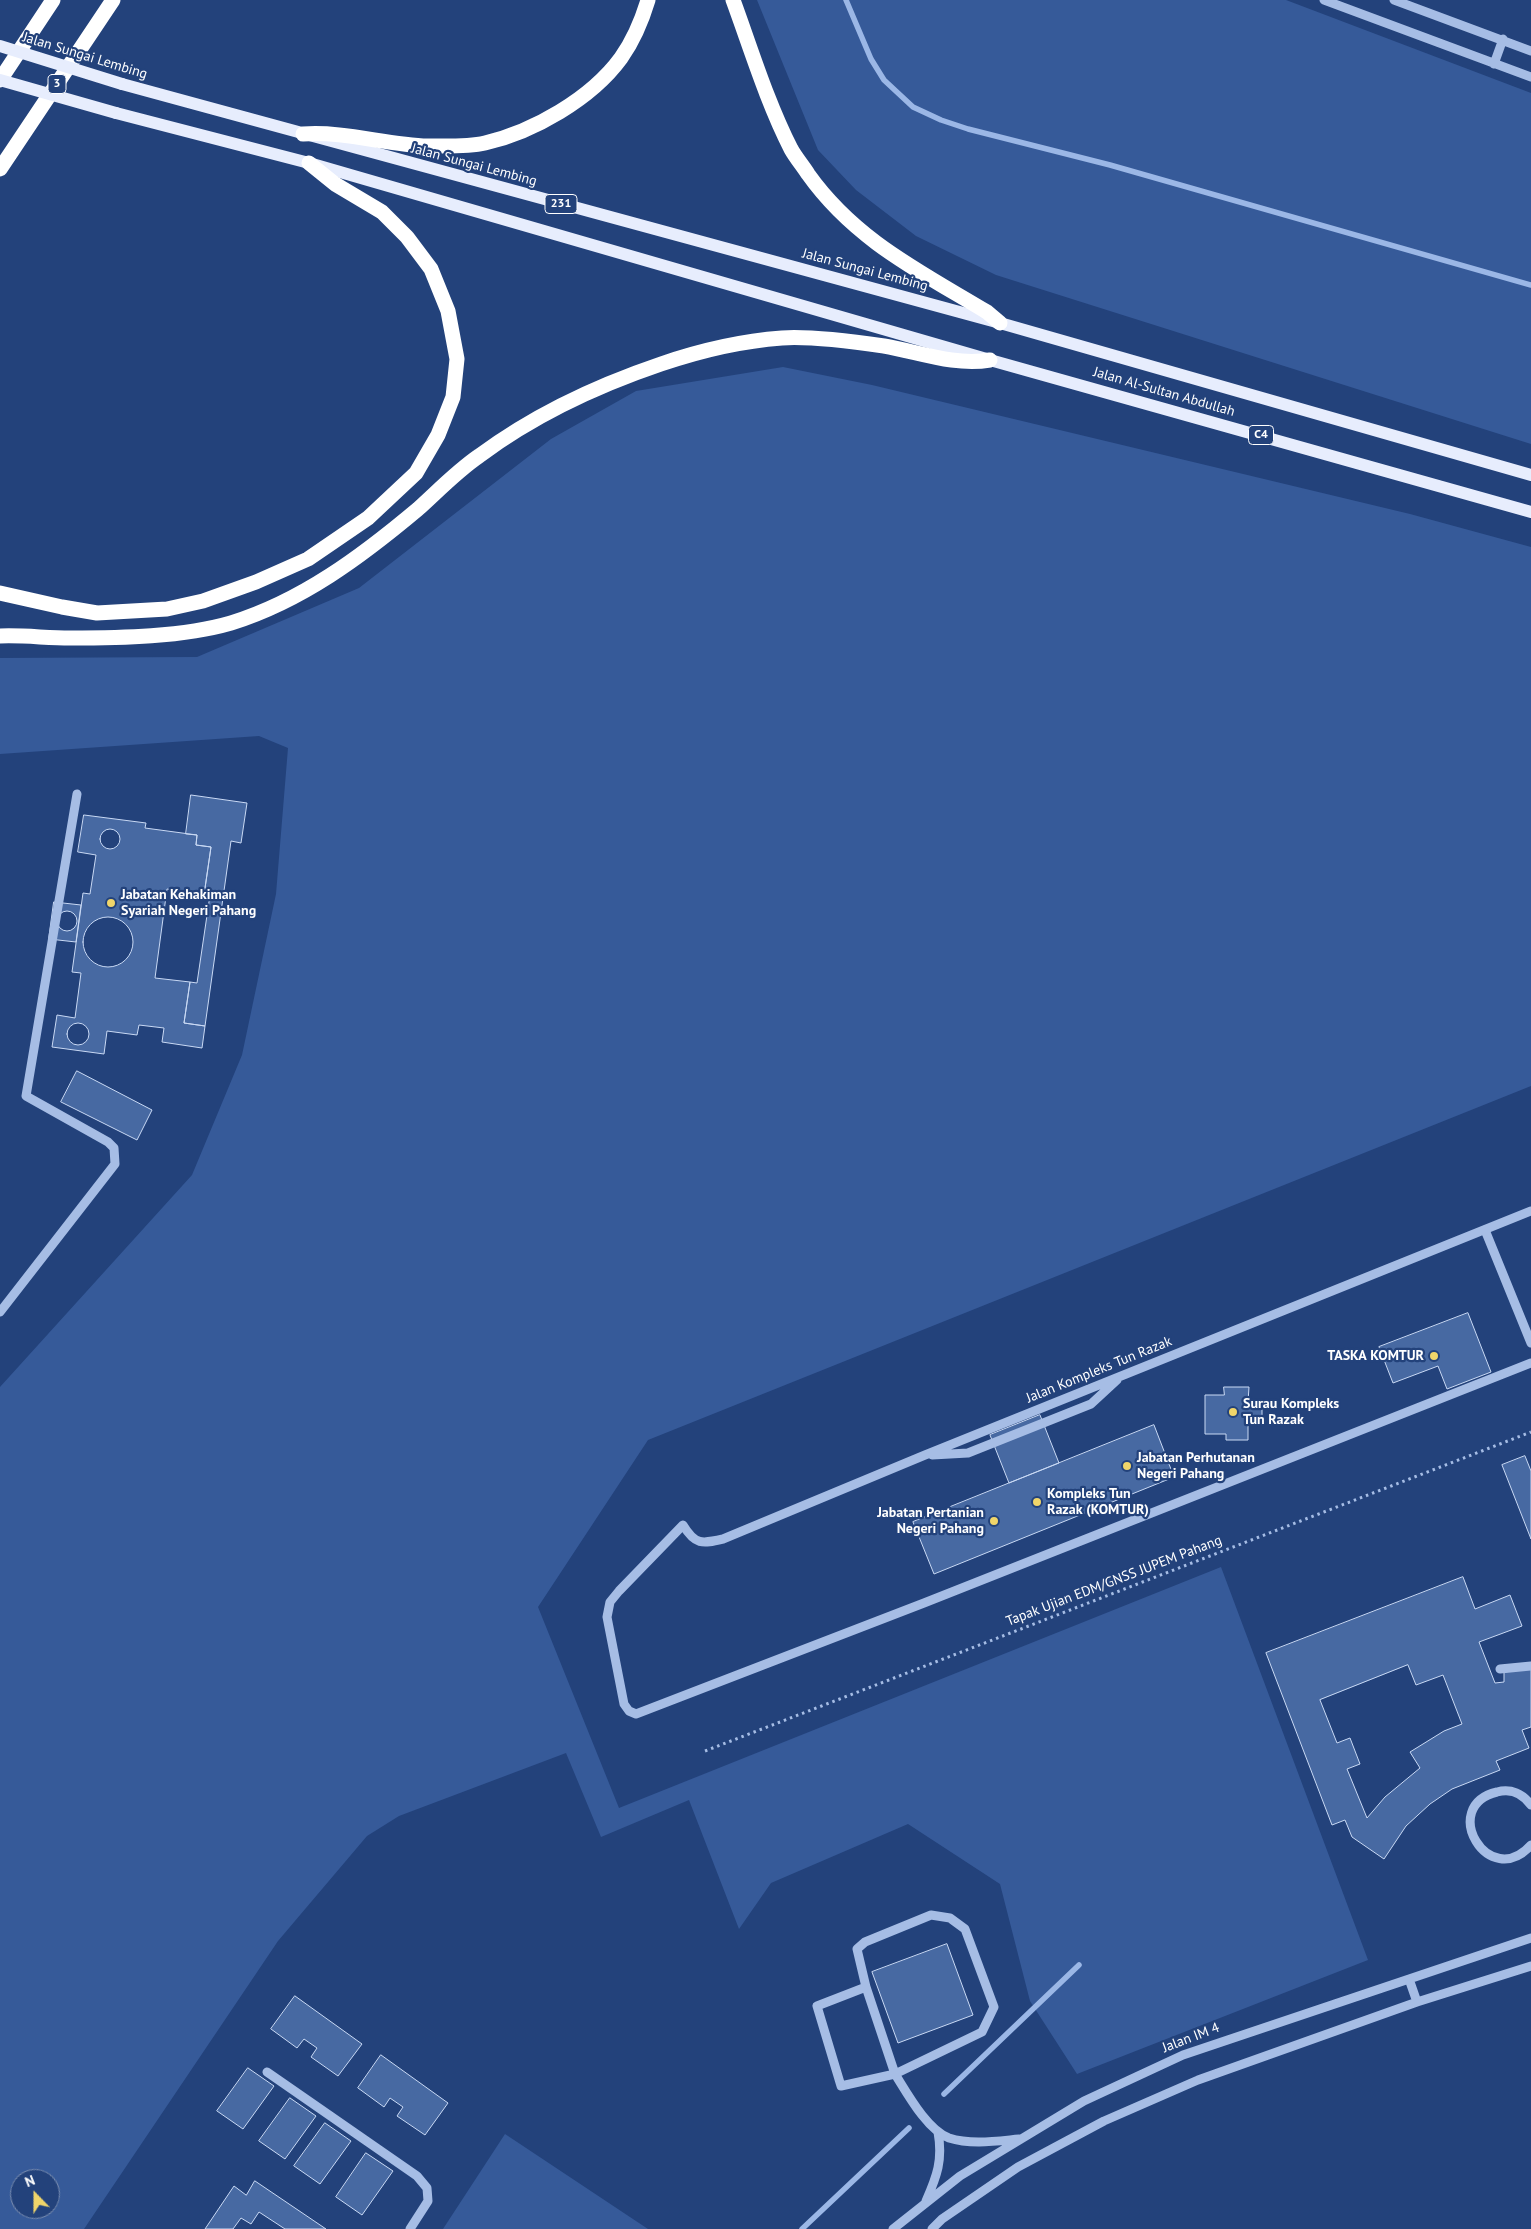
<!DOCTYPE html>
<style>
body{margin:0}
#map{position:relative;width:1531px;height:2229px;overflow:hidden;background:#23427b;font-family:"PT Sans",sans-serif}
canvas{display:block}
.north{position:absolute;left:10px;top:2169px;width:50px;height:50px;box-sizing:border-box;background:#23427b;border:1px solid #7b8eb0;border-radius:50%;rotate:338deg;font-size:14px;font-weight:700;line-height:20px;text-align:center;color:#fff}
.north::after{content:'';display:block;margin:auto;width:18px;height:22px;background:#f0d56a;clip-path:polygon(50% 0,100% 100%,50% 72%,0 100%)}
</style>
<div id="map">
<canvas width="1531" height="2229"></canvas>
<div class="north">N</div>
</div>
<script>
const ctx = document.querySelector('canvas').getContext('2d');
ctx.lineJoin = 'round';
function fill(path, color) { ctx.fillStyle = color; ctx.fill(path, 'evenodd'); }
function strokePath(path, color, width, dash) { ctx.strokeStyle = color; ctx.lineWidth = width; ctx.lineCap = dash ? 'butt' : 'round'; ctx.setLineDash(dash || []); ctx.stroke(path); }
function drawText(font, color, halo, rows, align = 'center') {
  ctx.font = font + ' "PT Sans",sans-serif'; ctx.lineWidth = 4.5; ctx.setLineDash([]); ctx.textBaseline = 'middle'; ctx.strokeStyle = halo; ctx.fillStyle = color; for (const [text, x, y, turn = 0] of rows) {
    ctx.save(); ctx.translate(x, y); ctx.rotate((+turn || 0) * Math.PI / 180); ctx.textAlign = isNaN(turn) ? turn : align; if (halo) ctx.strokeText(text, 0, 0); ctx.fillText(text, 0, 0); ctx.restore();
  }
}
fill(new Path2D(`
 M757,0H1286L1531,93V444L996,275L916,236L856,190L818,150Z
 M783,367L872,385L1410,514L1531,547V1086L648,1440L538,1607L619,1808L1221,1567L1368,1960L1077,2074L1030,2001L1000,1884L908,1824L771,1883L739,1929L689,1800L601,1837L566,1753L399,1816L367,1836L278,1941L84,2229H0V1387L192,1175L242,1055L276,894L288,748L259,736L0,754V658L197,657L359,588L551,439L636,391ZM20,2179H50V2209H20Z
 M505,2134L648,2229H443Z`), '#365a99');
strokePath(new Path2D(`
 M846,0L871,59L884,80L913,107L941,120L968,129L1110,165L1531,285
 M944,2094L1079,1965
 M802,2229L909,2128`), '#9bb7e6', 5.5);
const building = new Path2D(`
 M191,795L247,803L241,843L231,841L205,1026L184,1023L190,982L197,983L210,895H204L211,847L196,845L197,835L186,834Z
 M84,815L146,823L145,828L197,835L196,845L211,847L204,895L167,889L155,978L190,982L184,1023L205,1026L202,1048L162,1042L164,1028L139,1025L137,1035L107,1031L104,1054L52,1047L57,1015L75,1018L81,973L72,972L83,893L90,894L96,855L78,852Z
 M100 839a10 10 0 1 1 20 0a10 10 0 1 1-20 0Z
 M54,902L81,905L76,942L49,939Z
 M57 921a10 10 0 1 1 20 0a10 10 0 1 1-20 0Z
 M83 942a25 25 0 1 1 50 0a25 25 0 1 1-50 0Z
 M67 1034a11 11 0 1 1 22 0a11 11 0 1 1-22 0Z
 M77,1071L152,1110L137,1140L61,1102Z
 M1468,1313L1491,1372L1447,1389L1438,1366L1393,1383L1379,1347Z
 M1224,1387H1249L1248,1402L1262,1401V1422H1248V1440H1226V1434H1205V1395H1224Z
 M1040,1415L1059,1463L1009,1483L990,1435Z
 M1154,1425L1174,1477L934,1574L913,1522Z
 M1525,1456L1531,1471V1539L1502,1465Z
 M1463,1577L1475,1609L1510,1595L1522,1626L1479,1642L1495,1683L1504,1682V1672L1531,1669V1727L1522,1730L1529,1748L1496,1761L1500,1770L1452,1789L1430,1804L1406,1826L1384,1859L1352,1837L1345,1820L1332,1825L1266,1653ZM1408,1665L1416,1685L1443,1675L1462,1724L1444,1731L1410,1752L1420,1768L1385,1797L1367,1818L1347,1769L1360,1764L1350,1738L1337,1743L1320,1700Z
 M947,1944L973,2015L898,2043L872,1972Z
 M295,1996L362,2044L338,2076L311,2057L317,2048L304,2039L297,2048L271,2029Z
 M381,2055L448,2103L425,2135L397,2116L403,2107L390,2098L384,2107L358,2088Z
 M248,2068L274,2086L243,2129L217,2111Z
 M290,2098L316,2116L285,2159L259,2141Z
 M325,2123L351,2141L320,2184L294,2166Z
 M366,2153L393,2171L362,2215L336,2197Z
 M255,2181L326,2229H285L259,2212L251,2224L241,2218L233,2229H205L234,2186L246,2195Z`);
fill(building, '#4769a2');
strokePath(building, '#c9d9f4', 1);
strokePath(new Path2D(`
 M705,1751L1531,1432`), '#a6bde5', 3, [2.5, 4]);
strokePath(new Path2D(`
 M1324,0L1531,77
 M1394,0L1531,51
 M1494,64L1503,39
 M1531,1211L925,1455L723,1539C702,1544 695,1545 683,1525L619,1591L610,1602L607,1617L624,1704L629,1711L636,1714L924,1603L1531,1363
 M1485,1230L1531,1343
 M0,1312L115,1164L114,1148L108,1142L26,1096L77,794
 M932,1455L968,1453L1091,1404L1117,1380
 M1500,1669L1531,1666
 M1531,1805C1523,1794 1511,1788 1497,1792C1438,1806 1489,1892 1531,1845
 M931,1915L950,1918L965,1929L994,2007L982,2032L895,2074L866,1987L857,1949L865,1942Z
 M1409,1979L1417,2002
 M866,1987L817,2006L841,2086L895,2074C907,2093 927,2130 949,2138C971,2145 997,2141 1019,2139
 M267,2072L417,2176L427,2188L428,2201L410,2229
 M926,2201C937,2176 943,2160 938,2132
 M893,2229L960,2176L1084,2101L1183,2055L1531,1938
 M932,2229L942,2219L1018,2167L1104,2121L1198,2080L1417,2002L1531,1966`), '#a6bde5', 9);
strokePath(new Path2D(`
 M122,84L1000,323L1531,475
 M116,113L309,163L990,360L1531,512`), '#e7edfd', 12);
strokePath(new Path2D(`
 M733,0C751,49 767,102 791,149C796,158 803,166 808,174C855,240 919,271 987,312L1000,323
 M0,80L53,0
 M303,134C346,131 386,145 428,146C445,146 468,147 485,143C533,132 591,99 621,58C633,41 642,20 648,0
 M0,169L113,0
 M0,593L62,607L97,613L167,609L203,601L256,582L308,559L368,518L416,473L438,435L453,397L457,359L448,311L431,269L407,237L382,212L335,184L309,163
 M0,636C24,635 46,638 70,638C120,638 183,637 231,623C302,601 362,556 418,509C438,491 457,471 479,456C534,415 596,386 661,364C699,351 741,341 782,338C809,336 856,342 884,346C919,352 954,366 990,360`), '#fff', 15);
strokePath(new Path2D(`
 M0,46L122,84
 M0,80L116,113`), '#e7edfd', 12);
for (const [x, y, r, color] of [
 [111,903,5,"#f0d56a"],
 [1434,1356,5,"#f0d56a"],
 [1233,1412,5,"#f0d56a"],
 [1127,1466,5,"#f0d56a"],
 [1037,1502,5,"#f0d56a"],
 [994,1521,5,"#f0d56a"]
]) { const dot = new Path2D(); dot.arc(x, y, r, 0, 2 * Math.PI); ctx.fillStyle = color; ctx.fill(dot); strokePath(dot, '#23427b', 2); }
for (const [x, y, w] of [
 [57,84,18],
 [561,204,32],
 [1261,435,25]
]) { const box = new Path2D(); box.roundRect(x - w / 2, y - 9.5, w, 19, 4); ctx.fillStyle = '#23427b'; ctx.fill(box); strokePath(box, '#fff', 1); }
drawText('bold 12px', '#fff', null, [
 ["3",57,84],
 ["231",561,204],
 ["C4",1261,435]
]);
drawText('14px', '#fff', '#23427b', [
 ["Jalan Sungai Lembing",85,56,17],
 ["Jalan Sungai Lembing",474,165,15],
 ["Jalan Sungai Lembing",865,270,15],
 ["Jalan Al-Sultan Abdullah",1164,392,16],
 ["Jalan Kompleks Tun Razak",1099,1370,-22],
 ["Tapak Ujian EDM/GNSS JUPEM Pahang",1114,1581,-21],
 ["Jalan IM 4",1191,2038,-21]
]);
drawText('bold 14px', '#fff', '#23427b', [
 ["Jabatan Kehakiman",121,895],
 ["Syariah Negeri Pahang",121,911],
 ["TASKA KOMTUR",1424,1356,"right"],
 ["Surau Kompleks",1243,1404],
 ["Tun Razak",1243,1420],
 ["Jabatan Perhutanan",1137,1458],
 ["Negeri Pahang",1137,1474],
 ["Kompleks Tun",1047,1494],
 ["Razak (KOMTUR)",1047,1510],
 ["Jabatan Pertanian",984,1513,"right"],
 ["Negeri Pahang",984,1529,"right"]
], 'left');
</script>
